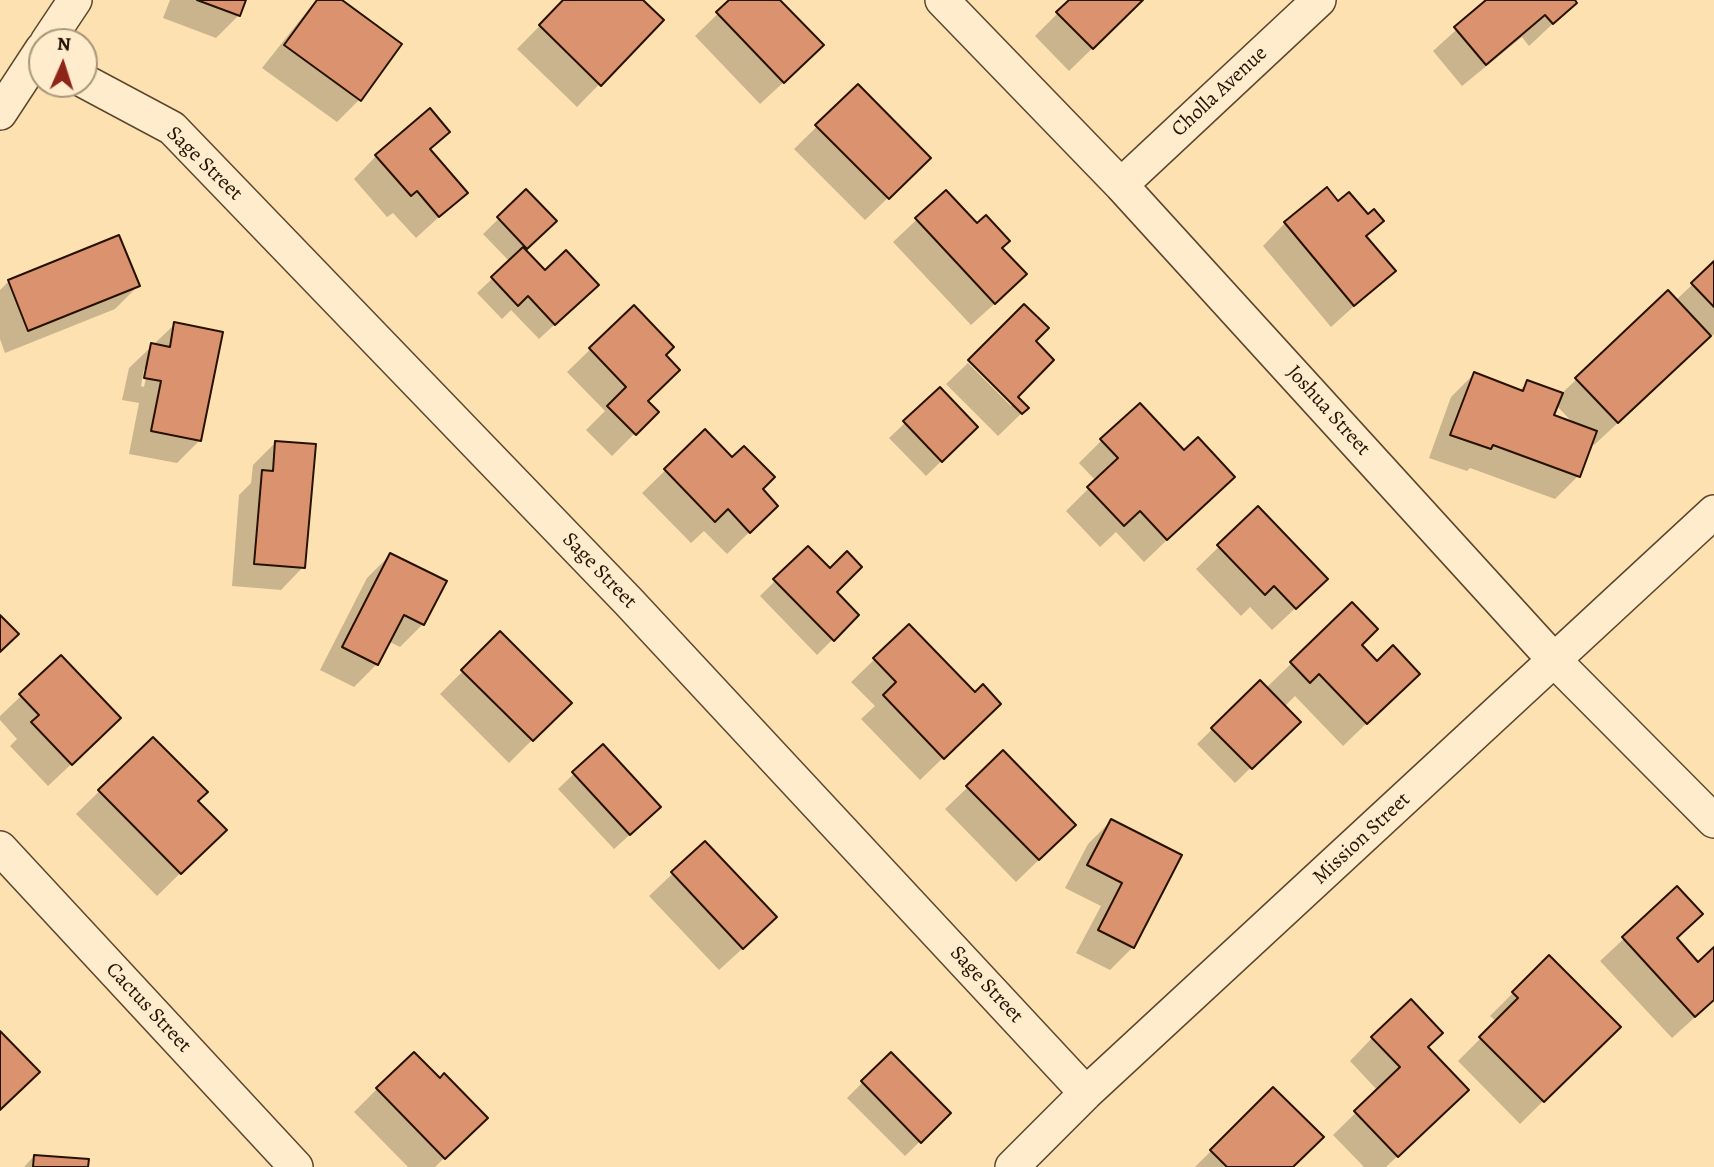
<!DOCTYPE html>
<style>
body{margin:0}
#map{position:relative;width:1714px;height:1167px;overflow:hidden;background:#fde1b1;font-family:Alegreya,serif}
canvas{display:block}
.north{position:absolute;left:28px;top:28px;width:70px;height:70px;box-sizing:border-box;background:#feeccc;border:2px solid #a8957b;border-radius:50%;rotate:3deg;font-size:19px;font-weight:700;line-height:28px;text-align:center;color:#271202}
.north::after{content:'';display:block;margin:auto;width:24px;height:32px;background:#8f2418;clip-path:polygon(50% 0,100% 100%,50% 72%,0 100%)}
</style>
<div id="map">
<canvas width="1714" height="1167"></canvas>
<div class="north">N</div>
</div>
<script>
const ctx = document.querySelector('canvas').getContext('2d');
ctx.lineJoin = 'round';
function fill(path, color) { ctx.fillStyle = color; ctx.fill(path, 'evenodd'); }
function strokePath(path, color, width, dash) { ctx.strokeStyle = color; ctx.lineWidth = width; ctx.lineCap = dash ? 'butt' : 'round'; ctx.setLineDash(dash || []); ctx.stroke(path); }
function drawText(font, color, halo, rows, align = 'center') {
  ctx.font = font + ' Alegreya,serif'; ctx.lineWidth = 6; ctx.setLineDash([]); ctx.textBaseline = 'middle'; ctx.strokeStyle = halo; ctx.fillStyle = color; for (const [text, x, y, turn = 0] of rows) {
    ctx.save(); ctx.translate(x, y); ctx.rotate((+turn || 0) * Math.PI / 180); ctx.textAlign = isNaN(turn) ? turn : align; if (halo) ctx.strokeText(text, 0, 0); ctx.fillText(text, 0, 0); ctx.restore();
  }
}
fill(new Path2D(`
 M170,0H244L239,15L216,38L163,18Z
 M316,0H339L360,99L337,122L262,68Z
 M565,0H640L662,20L577,107L517,49Z
 M732,0H778L799,68L760,104L695,36Z
 M1071,0H1142L1069,71L1035,36Z
 M1489,0H1572L1575,3L1529,46L1522,37L1462,86L1433,51Z
 M858,86L929,158L865,220L794,149Z
 M448,132L429,151L465,193L416,238L393,213L387,217L354,179L376,156Z
 M526,192L554,221L524,251L545,272L581,300L539,339L511,310L502,319L477,293L510,262L483,234Z
 M946,192L1000,249L1002,297L971,325L893,242Z
 M1338,203L1382,221L1365,237L1393,271L1331,327L1263,246L1285,223Z
 M1714,264V334L1594,445L1591,442L1578,476L1555,499L1470,468L1467,471L1429,458L1451,397L1474,374L1519,391L1528,382L1561,394L1668,293L1675,301ZM1556,405L1575,425L1552,416Z
 M9,281L138,286L115,309L5,353L0,339V290Z
 M634,307L664,355L646,401L656,412L612,456L586,430L605,411L567,372Z
 M175,324L200,440L177,463L129,454L139,403L122,400L129,368ZM144,369H148L144,387L141,386Z
 M1033,341L1015,397L1027,408L998,436L946,384L968,363L1011,406L1014,403L970,360Z
 M940,390L961,442L926,476L889,438Z
 M705,432L776,506L727,554L704,531L691,543L642,493Z
 M1102,440L1184,452L1233,477L1144,562L1116,532L1100,547L1066,511L1096,481L1079,463Z
 M276,442L303,567L281,590L232,586L239,495L251,483L253,465Z
 M1258,509L1303,601L1272,630L1250,607L1241,616L1196,569Z
 M808,548L834,592L857,615L817,655L760,596Z
 M390,555L423,624L400,647L388,641L377,664L354,687L320,670L367,578Z
 M1352,605L1360,645L1395,696L1343,746L1295,696L1284,707L1298,722L1235,783L1197,744L1260,683L1266,688Z
 M909,626L976,726L920,780L861,719L875,706L851,682Z
 M500,634L569,703L509,763L440,694Z
 M21,696L96,741L48,786L10,746L17,739L0,720V716Z
 M153,739L196,801L224,830L157,896L76,814Z
 M603,746L644,822L614,849L558,789Z
 M968,787L1051,848L1016,882L945,809Z
 M1111,821L1180,856L1133,947L1110,970L1076,953L1101,906L1065,888L1088,844Z
 M705,843L752,940L719,970L649,896Z
 M1677,889L1675,939L1698,964L1714,950V1000L1672,1038L1600,961Z
 M1549,957L1618,1027L1520,1124L1458,1061L1497,1022L1490,1016Z
 M1372,1038L1426,1047L1444,1112L1386,1167H1364L1333,1135L1378,1091L1350,1061Z
 M891,1054L949,1113L905,1156L847,1098Z
 M439,1081L485,1118L435,1167H408L354,1112L377,1089Z
 M1273,1089L1291,1167H1195Z
 M34,1156L86,1167H24Z`), '#0003');
const building = new Path2D(`
 M197,0H246L240,16Z
 M317,0H342L402,44L361,101L284,45Z
 M563,0H643L664,20L601,86L539,25Z
 M729,0H780L824,45L784,83L716,12Z
 M1069,0H1143L1093,49L1056,12Z
 M1486,0H1575L1577,3L1553,24L1545,15L1486,65L1454,27Z
 M858,84L931,158L889,199L815,125Z
 M430,108L450,132L430,149L468,193L439,217L417,191L411,196L375,155Z
 M1327,187L1338,201L1349,192L1368,214L1374,209L1384,221L1366,236L1396,271L1354,306L1284,222Z
 M526,189L557,221L527,249L497,217Z
 M946,190L977,223L986,215L1010,241L1002,248L1027,274L995,304L915,218Z
 M119,235L140,286L28,331L8,280Z
 M523,247L545,270L566,250L599,285L555,325L528,296L518,306L491,277Z
 M1714,261V307L1691,283Z
 M1668,290L1711,336L1618,423L1575,378Z
 M1024,304L1049,328L1036,341L1054,360L1018,397L1029,408L1022,414L968,360Z
 M634,305L674,347L666,355L680,370L648,401L659,412L636,435L607,406L626,387L589,348Z
 M174,322L223,332L201,441L151,431L161,381L144,378L151,343L170,347Z
 M1474,372L1523,391L1527,380L1563,393L1554,415L1597,431L1580,477L1493,445L1491,449L1450,435Z
 M940,387L978,427L942,462L903,421Z
 M1140,403L1184,450L1198,437L1235,477L1167,540L1140,511L1124,526L1087,487L1118,458L1100,439Z
 M705,429L732,457L744,446L775,477L763,489L778,506L750,533L728,509L715,522L664,469Z
 M275,441L316,444L305,568L254,564L262,470L273,471Z
 M1258,506L1328,579L1296,609L1274,586L1265,595L1217,545Z
 M808,546L830,568L847,551L862,567L837,592L859,615L834,641L773,579Z
 M390,553L447,581L424,625L404,615L378,665L342,647Z
 M1352,602L1378,629L1362,645L1377,661L1393,645L1420,674L1367,724L1319,674L1310,683L1290,662Z
 M0,615L19,634L0,652Z
 M909,624L975,692L983,684L1001,704L944,759L883,695L896,682L873,658Z
 M500,631L572,703L533,741L461,670Z
 M61,655L121,718L72,765L31,722L39,715L19,694Z
 M1260,680L1301,722L1252,769L1211,728Z
 M153,737L208,792L198,801L227,830L181,874L98,790Z
 M603,744L661,807L630,835L572,772Z
 M1003,750L1076,825L1039,860L966,786Z
 M1111,819L1182,855L1134,948L1098,930L1122,883L1087,865Z
 M705,841L777,917L743,949L671,872Z
 M1677,886L1703,914L1677,938L1698,962L1714,947V1000L1695,1017L1622,937Z
 M1549,955L1621,1027L1544,1102L1479,1037L1518,998L1512,992Z
 M1411,999L1443,1033L1428,1047L1469,1090L1398,1157L1354,1111L1400,1067L1371,1037Z
 M0,1031L40,1072L0,1110Z
 M414,1052L440,1078L444,1073L488,1118L445,1159L376,1088Z
 M891,1052L951,1113L921,1143L861,1081Z
 M1273,1087L1324,1137L1293,1167H1227L1210,1150Z
 M34,1155L89,1159L88,1167H33Z`);
fill(building, '#da936e');
strokePath(building, '#271202', 2);
const minor = new Path2D(`
 M942,0L1121,185L1556,662L1714,821
 M47,42L75,0
 M84,81L172,128L628,601L1086,1093
 M0,113L42,49
 M1121,185L1319,0
 M0,848L296,1167
 M1012,1167L1086,1093L1714,512`);
strokePath(minor, '#5c462e', 36);
strokePath(minor, '#feeccc', 33);
drawText('21px', '#271202', '#feeccc', [
 ["Cholla Avenue",1220,92,-43],
 ["Sage Street",204,164,44],
 ["Joshua Street",1328,411,48],
 ["Sage Street",599,571,46],
 ["Mission Street",1362,839,-43],
 ["Sage Street",986,985,47],
 ["Cactus Street",148,1008,47]
]);
</script>
